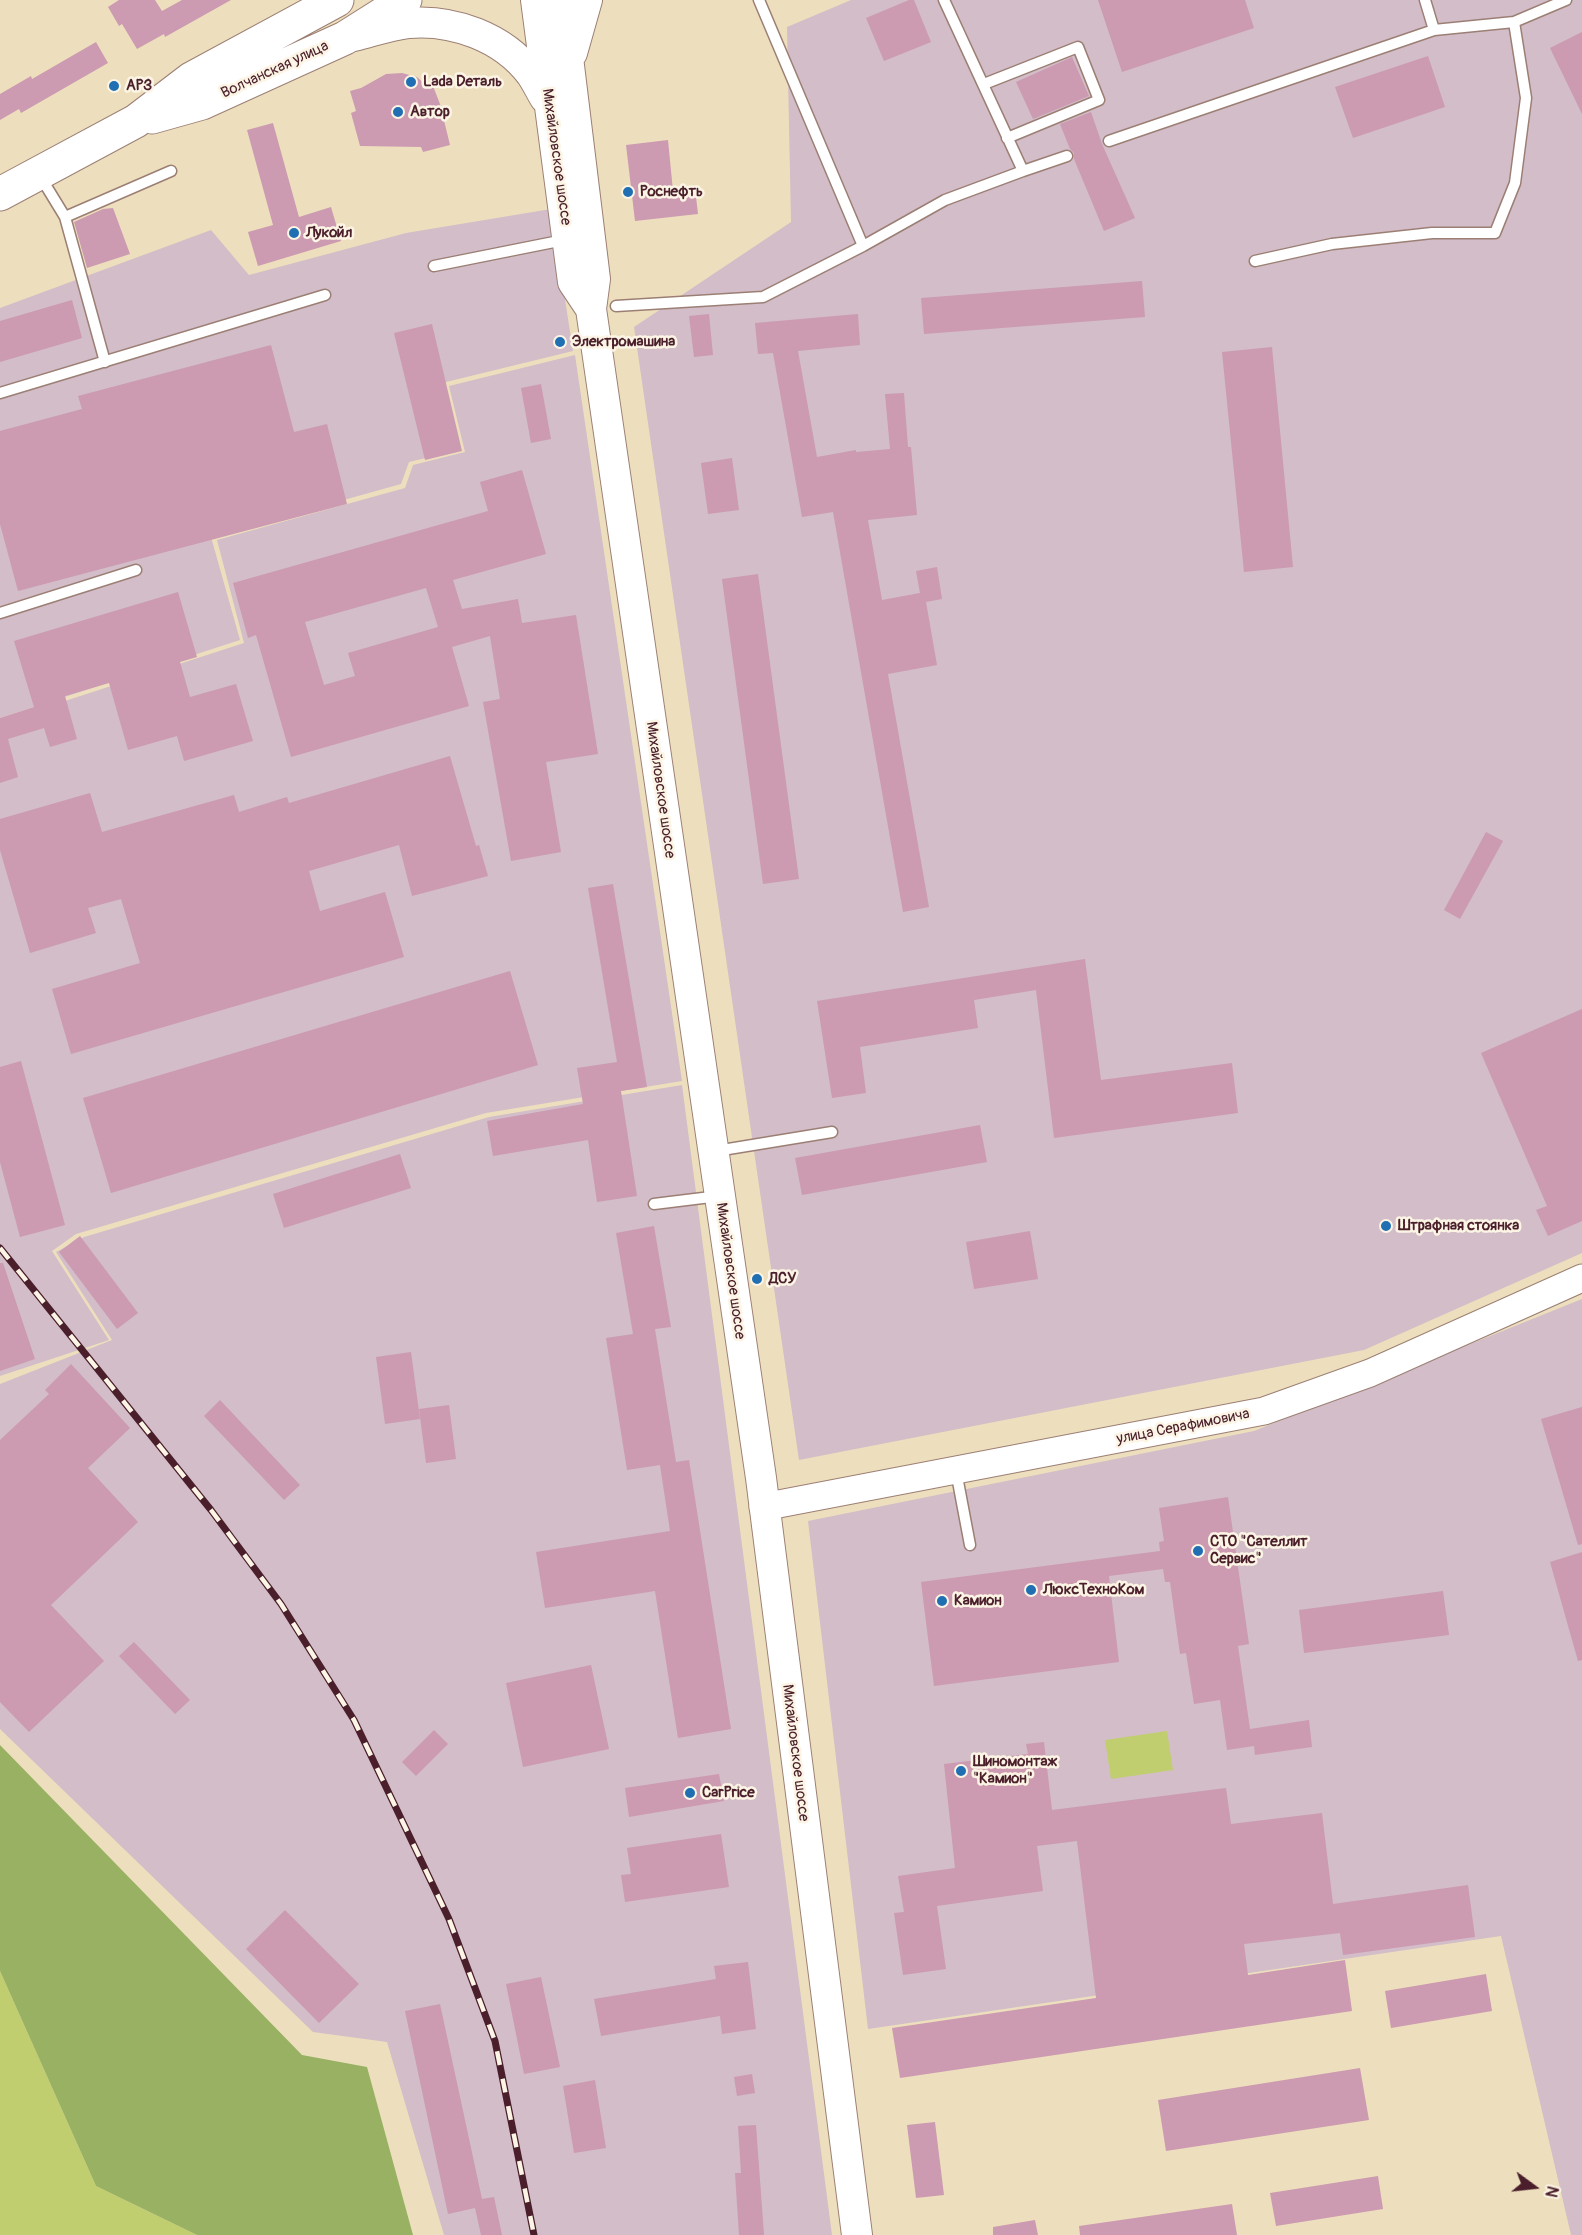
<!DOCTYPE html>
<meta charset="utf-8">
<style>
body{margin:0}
#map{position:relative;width:1582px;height:2235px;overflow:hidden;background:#eddfbd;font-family:Pangolin,sans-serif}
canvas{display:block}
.north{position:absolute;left:1504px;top:2157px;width:60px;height:60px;-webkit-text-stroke:4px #fcf5e5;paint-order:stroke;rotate:105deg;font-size:16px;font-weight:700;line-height:24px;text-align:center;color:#4a1f2b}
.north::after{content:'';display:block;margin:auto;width:21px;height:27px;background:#4a1f2b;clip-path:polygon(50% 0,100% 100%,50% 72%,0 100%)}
</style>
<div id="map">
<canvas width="1582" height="2235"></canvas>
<div class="north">N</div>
</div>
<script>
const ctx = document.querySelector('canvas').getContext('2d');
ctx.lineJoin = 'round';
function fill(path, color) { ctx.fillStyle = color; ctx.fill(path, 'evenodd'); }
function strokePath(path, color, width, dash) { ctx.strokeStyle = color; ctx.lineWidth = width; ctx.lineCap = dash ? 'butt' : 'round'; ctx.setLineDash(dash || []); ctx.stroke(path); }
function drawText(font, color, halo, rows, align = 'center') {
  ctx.font = font + ' Pangolin,sans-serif'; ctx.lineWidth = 5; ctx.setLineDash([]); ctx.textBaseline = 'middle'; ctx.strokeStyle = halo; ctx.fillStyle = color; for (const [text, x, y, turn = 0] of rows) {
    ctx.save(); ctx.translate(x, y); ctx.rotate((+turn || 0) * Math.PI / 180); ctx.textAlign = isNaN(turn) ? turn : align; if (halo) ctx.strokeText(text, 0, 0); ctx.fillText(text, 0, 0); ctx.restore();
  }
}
fill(new Path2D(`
 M851,0H1582V1253L1364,1350L799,1460L634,327L791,222L787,27Z
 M551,209L573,351L442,383L460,450L409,462L401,484L211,537L240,640L0,718V308L211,230L249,275L406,233Z
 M575,355L682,1081L486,1113L76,1234L52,1251L109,1340L0,1376V722L244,643L217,540L405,488L413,465L465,452L449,386Z
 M682,1085L832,2235H444L387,2042L313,2032L0,1729V1384L112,1340L56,1252L84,1237L489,1117Z
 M1582,1299V2235H1571L1501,1936L868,2029L808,1521L1254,1431Z`), '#d2bdc8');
fill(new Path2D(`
 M1167,1731L1173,1770L1111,1779L1105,1740Z
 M0,1971L96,2186L197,2235H0Z`), '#c1ce70');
fill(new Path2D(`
 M0,1745L302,2055L367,2067L413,2235H197L96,2186L0,1971Z`), '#98b162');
fill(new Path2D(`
 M119,0H155L162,11L182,0H231L165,37L164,34L137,49L122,24L119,26L108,7Z
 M909,0H914L931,42L884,61L866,18Z
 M1098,0H1245L1254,28L1122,72Z
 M1582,32V114L1550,48Z
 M96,42L108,63L21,113L19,109L0,120V94L31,76L32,79Z
 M1428,56L1445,107L1353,138L1335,87Z
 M1072,57L1089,96L1033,119L1016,82Z
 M402,73L417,77L429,88L433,86L440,104L450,145L423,152L421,147L360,146L351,113L356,111L350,91L361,88L386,74Z
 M1091,112L1102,144L1135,218L1104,231L1074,159V153L1070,149L1060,124Z
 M273,123L299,217L331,207L341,241L258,266L248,232L273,225L247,130Z
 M668,140L673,191L695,188L698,214L635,221L626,145Z
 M113,208L130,254L87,268L74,222L103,209Z
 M1142,281L1145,317L924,334L921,298Z
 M72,300L82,338L0,362V321Z
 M709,314L713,355L694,357L689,316Z
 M858,314L860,345L798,351L817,457L856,450V452L890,449L885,394L904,393L908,447H911L917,515L868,520L882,600L920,593L916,571L937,567L942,599L926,602L937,665L888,674L929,907L903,912L833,512L802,517L773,353L758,354L755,323Z
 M432,324L462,451L425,460L394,333Z
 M271,345L294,432L327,424L347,504L18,591L0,524V431L82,409L78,396Z
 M1272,347L1293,567L1244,572L1222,352Z
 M541,384L551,439L531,443L521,388Z
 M732,458L739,510L708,514L701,463Z
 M522,470L546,554L453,580L462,609L518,599L522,623L576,615L598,754L546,762L561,852L511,861L483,702L500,699L490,636L452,647L469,706L291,757L256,635L248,638L233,583L488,511L480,482ZM426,588L438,627L348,653L355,676L324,685L305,622Z
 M758,574L799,879L763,884L722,579Z
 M178,592L197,657L180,662L190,697L236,684L253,741L184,761L177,736L128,750L109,683L65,696L77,739L50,747L44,728L8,739L18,777L0,783V718L34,707L14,641Z
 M450,756L476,846L479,845L488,876L412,896L399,845L309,871L320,911L385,892L404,957L71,1054L52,989L140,963L121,899L88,908L96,933L30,953L0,850V819L90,793L102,832L234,795L239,812L287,797L289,803Z
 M1486,832L1503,841L1460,919L1444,910Z
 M613,884L647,1087L621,1091L637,1196L597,1202L588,1140L493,1156L487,1121L583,1104L577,1068L617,1062L588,888Z
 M1085,959L1101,1080L1232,1063L1238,1113L1054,1138L1036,990L974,1000L978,1028L860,1047L866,1093L832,1098L817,1001Z
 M510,971L538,1065L111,1193L83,1098Z
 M1582,1009V1221L1548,1236L1536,1210L1547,1206L1481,1053Z
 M21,1061L65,1225L20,1237L0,1162V1067Z
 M980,1125L987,1162L802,1195L795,1158Z
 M400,1154L411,1188L284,1228L273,1194Z
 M654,1226L671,1327L655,1329L676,1462L689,1460L731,1729L678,1738L655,1591L545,1608L536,1552L670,1531L660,1465L627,1470L606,1338L633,1334L616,1233Z
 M1030,1231L1038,1279L974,1289L966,1242Z
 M80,1236L138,1313L117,1329L59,1252Z
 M0,1263H3L35,1359L0,1371Z
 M411,1352L420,1419L385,1424L376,1357Z
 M71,1364L130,1428L88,1468L138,1522L51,1605L104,1661L29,1732L0,1702V1440L49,1394L45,1390Z
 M220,1400L300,1485L284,1500L204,1416Z
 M449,1405L456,1459L426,1463L419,1409Z
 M1582,1407V1544L1578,1545L1541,1419Z
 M1228,1497L1249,1644L1238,1646L1250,1729L1309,1720L1312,1747L1255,1755L1254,1746L1227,1750L1220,1700L1194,1704L1186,1653L1180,1654L1170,1582H1165L1163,1569L1109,1576L1119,1662L934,1686L921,1582L1160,1551L1159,1542L1164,1541L1159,1508Z
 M1582,1552V1660L1578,1661L1550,1562Z
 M1443,1591L1449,1635L1304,1653L1299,1610Z
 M134,1642L190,1700L175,1714L119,1656Z
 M591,1665L609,1749L523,1767L506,1683Z
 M434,1730L448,1744L416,1776L402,1762Z
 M1044,1742L1052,1810L1226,1788L1231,1824L1322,1813L1333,1904L1468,1885L1475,1937L1343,1955L1340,1933L1244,1944L1248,1975L1345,1960L1352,2011L900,2078L892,2028L1096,1998L1077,1841L1037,1846L1043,1891L937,1906L946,1969L903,1975L894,1913L904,1912L898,1876L955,1868L944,1764L1028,1754L1026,1744Z
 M719,1774L724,1801L629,1817L625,1788Z
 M721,1834L729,1887L625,1902L621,1875L631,1874L627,1848Z
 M285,1910L359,1984L319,2023L246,1949Z
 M748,1962L756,2029L722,2034L720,2016L601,2036L594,1999L716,1979L714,1966Z
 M1486,1974L1492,2011L1391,2028L1385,1991Z
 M541,1977L560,2067L524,2074L506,1984Z
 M440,2004L482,2199L494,2197L502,2235H481L475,2208L448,2214L405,2011Z
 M1360,2068L1369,2120L1166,2151L1158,2100Z
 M752,2074L755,2093L737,2096L734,2077Z
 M595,2080L606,2148L574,2153L563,2086Z
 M935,2122L944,2195L916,2198L907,2125Z
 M756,2125L764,2235H739L735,2173H741L738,2126Z
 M1378,2176L1383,2209L1276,2226L1270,2193Z
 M1232,2204L1237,2235H1080L1079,2226Z
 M1035,2220L1038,2235H993V2227Z`), '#cc9ab1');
const service = new Path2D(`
 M759,0L863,246
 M1425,0L1434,30
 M984,84L1078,47L1099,100L1007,138
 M1109,141L1434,30L1514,22L1566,0
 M1023,171L1067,156
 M40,176L65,217L105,362
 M65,217L171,171
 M1255,261L1332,244L1432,233H1495L1515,183L1526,98L1514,22
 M434,266L564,240
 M616,306L763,297L863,246L945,200L1023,171L944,0
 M0,393L325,295
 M0,613L136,570
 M716,1151L832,1132
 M654,1204L719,1196
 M956,1471L970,1545`);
const tertiary = new Path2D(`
 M763,1507L1264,1411L1370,1373L1582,1278`);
const secondary = new Path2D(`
 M536,0L573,282L591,309
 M561,0L595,279L591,309L761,1478L857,2235
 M354,36C371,32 390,25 408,23C453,19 503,37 531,74C536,81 540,90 545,98
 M572,53L587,0`);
const primary = new Path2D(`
 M152,117L202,103L345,38L405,0
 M0,194L136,121L191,79L337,0`);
strokePath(service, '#9c7f74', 13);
strokePath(tertiary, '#9c7f74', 29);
strokePath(secondary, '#9c7f74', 32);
strokePath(primary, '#9c7f74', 35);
strokePath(service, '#fff', 10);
strokePath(tertiary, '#fff', 27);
strokePath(secondary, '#fff', 30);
strokePath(primary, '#fff', 33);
const rail = new Path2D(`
 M0,1248L211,1510L281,1604L354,1720L449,1919L495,2041L534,2235`);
strokePath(rail, '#4a1f2b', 7);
strokePath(rail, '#fcf5e5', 4.5, [14]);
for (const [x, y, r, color] of [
 [411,82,6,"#1f6fb2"],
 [114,86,6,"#1f6fb2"],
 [398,112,6,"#1f6fb2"],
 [628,192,6,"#1f6fb2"],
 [294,233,6,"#1f6fb2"],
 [560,342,6,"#1f6fb2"],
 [1386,1226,6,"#1f6fb2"],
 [757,1279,6,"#1f6fb2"],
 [1198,1551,6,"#1f6fb2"],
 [1031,1590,6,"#1f6fb2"],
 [942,1601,6,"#1f6fb2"],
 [961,1771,6,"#1f6fb2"],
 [690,1793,6,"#1f6fb2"]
]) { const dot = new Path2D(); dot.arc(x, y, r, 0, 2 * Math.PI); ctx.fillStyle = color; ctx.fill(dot); strokePath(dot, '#fcf5e5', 2); }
drawText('15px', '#4a1f2b', '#fcf5e5', [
 ["Волчанская улица",275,70,-25],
 ["Михайловское шоссе",556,157,82],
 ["Михайловское шоссе",660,790,82],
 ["Михайловское шоссе",730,1271,82],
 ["улица Серафимовича",1183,1427,-11],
 ["Михайловское шоссе",795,1753,83]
]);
drawText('bold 15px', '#4a1f2b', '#fcf5e5', [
 ["Lada Dеталь",423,82],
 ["АРЗ",126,86],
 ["Автор",410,112],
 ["Роснефть",640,192],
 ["Лукойл",306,233],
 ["Электромашина",572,342],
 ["Штрафная стоянка",1398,1226],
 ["ДСУ",769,1279],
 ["СТО \"Сателлит",1210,1542],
 ["Сервис\"",1210,1559],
 ["ЛюксТехноКом",1043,1590],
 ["Камион",954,1601],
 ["Шиномонтаж",973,1762],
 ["\"Камион\"",973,1779],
 ["CarPrice",702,1793]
], 'left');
</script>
